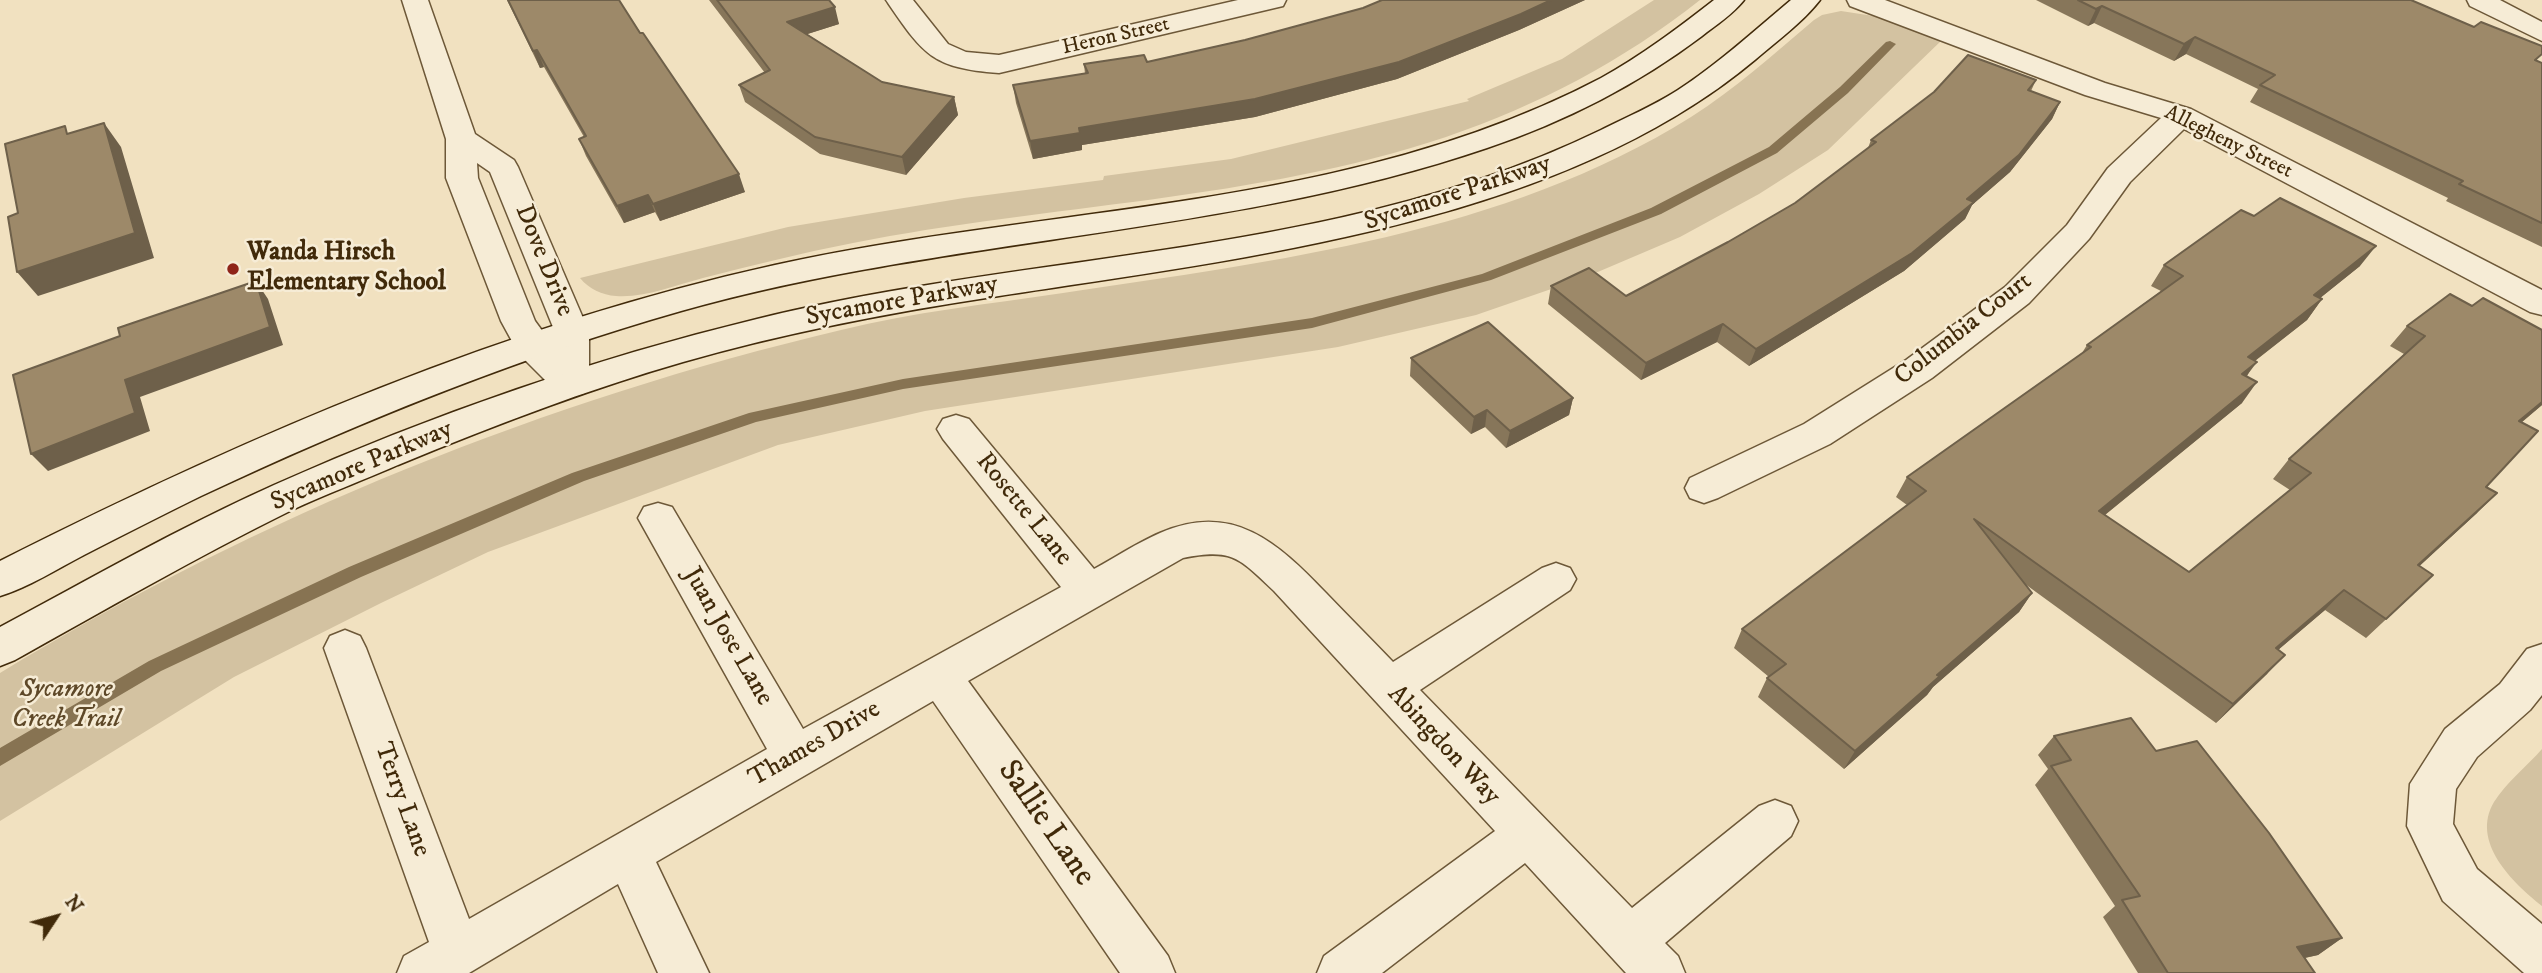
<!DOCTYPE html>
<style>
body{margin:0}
#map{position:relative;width:2542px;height:973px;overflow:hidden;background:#f1e1c0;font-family:"IM FELL DW Pica",serif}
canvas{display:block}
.north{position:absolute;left:21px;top:882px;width:70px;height:70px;-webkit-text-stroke:5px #f6ecd6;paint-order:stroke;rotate:54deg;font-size:19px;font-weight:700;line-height:28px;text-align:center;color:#412a0a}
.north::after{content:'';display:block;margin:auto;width:24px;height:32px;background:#412a0a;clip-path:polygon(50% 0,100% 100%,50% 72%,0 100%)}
</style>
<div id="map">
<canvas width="2542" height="973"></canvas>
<div class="north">N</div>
</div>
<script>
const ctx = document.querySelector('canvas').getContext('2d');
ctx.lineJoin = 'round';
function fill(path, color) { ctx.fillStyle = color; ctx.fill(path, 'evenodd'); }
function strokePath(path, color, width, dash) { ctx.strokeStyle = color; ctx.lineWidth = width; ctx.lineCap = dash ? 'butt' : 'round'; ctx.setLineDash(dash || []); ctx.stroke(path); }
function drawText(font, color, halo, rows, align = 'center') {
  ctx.font = font + ' "IM FELL DW Pica",serif'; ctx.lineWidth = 5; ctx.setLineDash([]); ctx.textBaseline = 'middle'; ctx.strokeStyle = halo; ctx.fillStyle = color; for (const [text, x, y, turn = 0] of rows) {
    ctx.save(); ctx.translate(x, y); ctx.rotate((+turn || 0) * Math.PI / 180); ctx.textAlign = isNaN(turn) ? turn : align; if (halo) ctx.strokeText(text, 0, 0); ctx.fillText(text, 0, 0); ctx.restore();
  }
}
fill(new Path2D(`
 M1654,0H1700C1623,61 1539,105 1446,137C1255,201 1050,204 853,243C802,253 753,265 703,278C676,285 645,298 616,296C602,295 589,289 580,278L788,227L964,198L1103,180L1104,176L1231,159L1469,101L1467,99L1562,59Z
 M1841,11L1880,17L1942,40L1828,150L1759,194L1680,237L1586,277L1476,315L1338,347L925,411L778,445L488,552L381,603L234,677L0,821V673C260,515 546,400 841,330C913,312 989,304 1063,293C1276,261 1504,234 1691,117C1735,89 1774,54 1814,20L1822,15Z
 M2542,749V906C2513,883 2470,842 2494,802C2506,783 2527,766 2542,749Z`), '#d3c2a1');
fill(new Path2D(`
 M1890,41L1896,44L1894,46L1848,93L1777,153L1661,214L1491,280L1312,328L903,389L756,422L584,481L361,577L161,671L0,766V748L149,661L349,567L572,473L749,413L903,379L1312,318L1482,274L1651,208L1769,147L1840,87L1886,42Z`), '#877352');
const street = new Path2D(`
 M402,0H428L475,134L514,160L518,167L589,332V374L586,379L589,384L584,393L571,397L558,393L519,354L501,321L446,178V139ZM477,163L490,172L555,332L554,347L535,321L478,178Z
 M886,0H913L948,44L966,52L999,55L1238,0H1286L1283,6L999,73C931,68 923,54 886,0Z
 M1847,0H1885L2105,83L2191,109L2542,290V315L2530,312L2184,129L2130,182L2089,239L2029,303L1932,378L1830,444L1718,498L1704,503L1690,498L1685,488L1690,478L1804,424L1906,360L2005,287L2067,225L2108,168L2161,118L2085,95L1850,6Z
 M2467,0H2500L2542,22V41L2470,6Z
 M956,415L969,419L1094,569C1116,557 1137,543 1160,533C1233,501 1278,543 1326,593C1348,616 1371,639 1393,662L1542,568L1556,563L1570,568L1576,579L1570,590L1420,690L1632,908L1759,806L1775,800L1791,806L1798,821L1791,836L1665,943L1678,956L1685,973H1626L1525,863L1382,973H1317L1324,956L1495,831L1274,591C1239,558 1233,548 1183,558L968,681L1168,956L1175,973H1120L933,701L656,862L709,973H658L618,884L469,973H397L404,956L429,942L324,648L330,636L345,630L360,636L366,648L469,919L767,749L638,518L644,507L658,503L672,507L803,729L1061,587L943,439L937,429L943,419Z
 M2542,644V695L2530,710L2477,757L2456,789L2453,824L2477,869L2542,924V973H2524L2443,901L2407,826L2410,784L2445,729L2500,684L2527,649Z`);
const secondary = new Path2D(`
 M1714,0H1744C1733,14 1716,25 1702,36C1637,85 1564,122 1487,148C1226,237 946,236 681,311C516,358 356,423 201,496C162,515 123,535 84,555C57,569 29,587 0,596V561C247,436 504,325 775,265C1051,204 1346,212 1601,78C1641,56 1678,28 1714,0Z
 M1791,0H1820C1803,22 1777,41 1756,59C1560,224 1244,258 999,296C893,312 787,332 683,362C586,390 492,426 398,465C362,481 325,494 290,511C197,557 106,609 15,660L0,666V627C90,579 180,527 274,485C429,416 592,359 757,319C1036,250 1338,258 1601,130C1627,117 1653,106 1678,90C1718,64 1754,31 1791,0Z`);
strokePath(street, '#6d5838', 3);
strokePath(secondary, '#412a0a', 3);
fill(street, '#f6ecd6');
fill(secondary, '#f6ecd6');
fill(new Path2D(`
 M507,0H619L745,192L660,221L655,212L624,223L586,156L579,139L584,137L544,67L540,68Z
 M709,0H829L839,24L807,34L882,82L954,97L958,115L906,175L820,154L745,102L739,85L765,73Z
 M1382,0H1585L1519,30L1397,79L1255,117L1082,145V150L1033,159L1016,103L1013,85L1085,74L1084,64L1147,62L1245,40L1363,8Z
 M2036,0H2411L2542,63V247L2446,201L2448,198L2250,102L2258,89L2186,54L2174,61L2094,23L2088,26Z
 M2036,80L2031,91L2060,102L2052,119L2010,172L1972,205L1965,219L1904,271L1749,366L1717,342L1641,380L1548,304L1551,286L1626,296L1728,242L1795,203L1868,148L1871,140Z
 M2254,216L2360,266L2320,298L2322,299L2307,320L2255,361L2247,376L2242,403L2105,515L2189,572L2290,490L2273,479L2289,459L2404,354L2390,346L2407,326L2542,405L2521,423L2486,487L2477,513L2419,566L2413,594L2366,638L2325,610L2278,650L2267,674L2216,723L2025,584L2032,593L2019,612L1933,687L1927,695L1844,769L1758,697L1767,678L1769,677L1734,648L1742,629L1907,505L1896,497L1907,477L2082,353L2087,345L2161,291L2151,286L2164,265Z
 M1411,358L1573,398L1569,415L1506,448L1485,427L1471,434L1410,376Z
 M2054,736L2156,751L2342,938L2318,955L2305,958L2315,973H2138L2103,917L2115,906L2035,785L2048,769L2038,755Z`), '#87765a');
fill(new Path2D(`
 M1551,0H1585L1519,30L1397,79L1255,117L1082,145V150L1033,159L1030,141Z
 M2102,6L2094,23L2088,26L2096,9Z
 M835,7L839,24L792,39L787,22Z
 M2195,37L2186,54L2174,61L2184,44Z
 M537,50L544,67L540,68L533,51Z
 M954,97L958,115L906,175L902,157Z
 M2060,102L2052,119L2010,172L1972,205L1965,219L1904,271L1749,366L1756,349L1967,199Z
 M104,123L121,147L154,258L38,296L17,272Z
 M739,174L745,192L660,221L653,204Z
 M648,195L655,212L624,223L617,206Z
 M2376,246L2360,266L2299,315L2314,295Z
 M256,281L268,299L283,345L140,397L150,431L48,471L31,454L125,380Z
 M2322,299L2307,320L2234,377L2248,357Z
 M1723,324L1717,342L1641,380L1646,363Z
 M2257,362L2242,382V374Z
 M2257,382L2242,403L2085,531L2099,511Z
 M1573,398L1569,415L1506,448L1510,431Z
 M2542,402V405L2499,441L2519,421Z
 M1487,410L1485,427L1471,434L1474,417Z
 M2497,493L2477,513L2399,585L2418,565Z
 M2344,590L2325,610L2258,667L2276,648Z
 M2032,593L2019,612L1933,687L1927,695L1844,769L1855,751L1937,675Z
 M2285,655L2267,674L2216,723L2233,704Z
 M2342,938L2318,955L2275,964L2297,947Z`), '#6e604a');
const building = new Path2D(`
 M508,0H619L640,33H643L739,174L653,204L648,195L617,206L579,139L586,136L537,50L533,51Z
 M717,0H829L835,7L787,22L882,82L954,97L902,157L815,137L739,85L770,70Z
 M1382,0H1551L1521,14L1399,62L1255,99L1079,128L1080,133L1030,141L1013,85L1088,73L1084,64L1144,55L1147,62L1245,40L1363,8Z
 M2078,0H2411L2474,27L2481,22L2542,46V54L2535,60L2542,63V223L2459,184L2463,181L2260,85L2275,75L2195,37L2184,44L2102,6L2096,9Z
 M1968,55L2036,80L2028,90L2060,102L2019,155L1967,199L1974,202L1912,253L1756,349L1723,324L1646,363L1551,286L1589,268L1626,296L1728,242L1795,203L1876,142L1871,140L1934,92Z
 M104,123L135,233L17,272L8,217L18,213L5,144L65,126L67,134Z
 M2280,198L2376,246L2314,295L2322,299L2248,357L2257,362L2242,374L2257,382L2099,511L2189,572L2311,473L2289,459L2425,336L2407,326L2450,294L2472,306L2483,298L2542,330V402L2519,421L2538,431L2486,487L2497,493L2418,565L2433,575L2386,619L2344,590L2276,648L2285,655L2233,704L1974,519L2032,593L1937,675L1940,676L1855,751L1767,678L1786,664L1742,629L1926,491L1907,477L2091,347L2087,345L2183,276L2164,265L2241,210L2254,216Z
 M256,281L270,327L125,380L135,413L31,454L13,375L120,336L118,328Z
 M1488,322L1573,398L1510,431L1487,410L1474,417L1411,358Z
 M2131,718L2156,751L2197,741L2269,833L2342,938L2297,947L2315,973H2168L2122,900L2140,896L2051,766L2071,760L2054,736Z`);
fill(building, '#9d8969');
strokePath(building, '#6e604a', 2);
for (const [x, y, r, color] of [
 [233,269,7,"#8f2418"]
]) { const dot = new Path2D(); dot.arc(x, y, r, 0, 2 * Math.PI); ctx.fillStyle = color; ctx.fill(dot); strokePath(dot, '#f6ecd6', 2.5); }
drawText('21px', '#412a0a', '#f6ecd6', [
 ["Heron Street",1116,37,-13],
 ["Allegheny Street",2228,143,26]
]);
drawText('26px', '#412a0a', '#f6ecd6', [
 ["Sycamore Parkway",1458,194,-18],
 ["Dove Drive",543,261,68],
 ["Sycamore Parkway",902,302,-10],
 ["Columbia Court",1964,330,-38],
 ["Sycamore Parkway",362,467,-23],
 ["Rosette Lane",1023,510,51],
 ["Juan Jose Lane",727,637,60],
 ["Thames Drive",815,745,-30],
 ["Abingdon Way",1443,746,47],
 ["Terry Lane",401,800,70]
]);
drawText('bold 26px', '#412a0a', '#f6ecd6', [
 ["Wanda Hirsch",247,254],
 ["Elementary School",247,284]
], 'left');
drawText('italic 26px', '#5e4828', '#f6ecd6', [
 ["Sycamore",66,691],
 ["Creek Trail",66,721]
]);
drawText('32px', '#412a0a', '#f6ecd6', [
 ["Sallie Lane",1045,824,55]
]);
</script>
